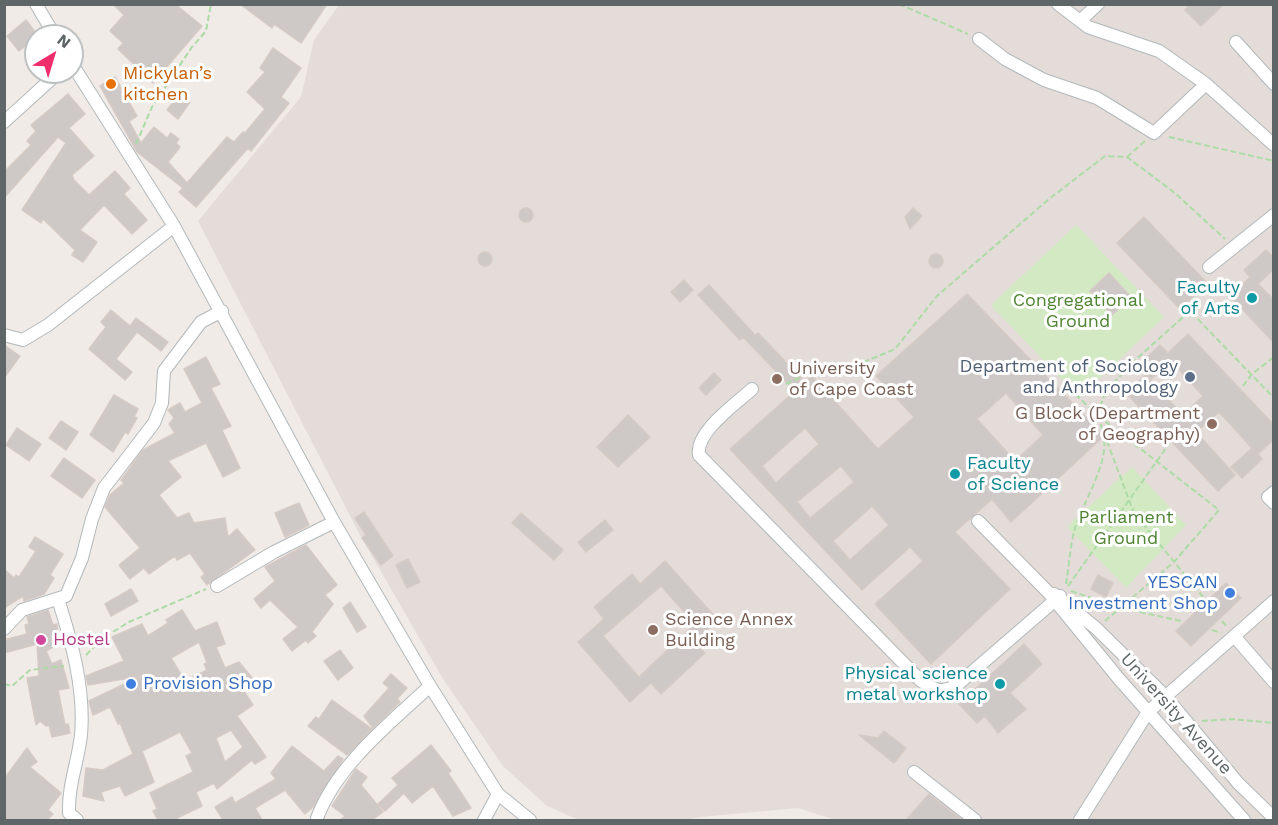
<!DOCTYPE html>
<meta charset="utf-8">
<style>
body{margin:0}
#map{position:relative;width:1278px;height:825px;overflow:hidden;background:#f1ebe7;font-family:"Work Sans",sans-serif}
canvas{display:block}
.frame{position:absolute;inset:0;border:6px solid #5e6668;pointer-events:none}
.north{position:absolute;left:24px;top:24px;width:60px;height:60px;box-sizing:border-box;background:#fff;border:2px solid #bfc2c3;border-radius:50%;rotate:38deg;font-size:16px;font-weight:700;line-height:24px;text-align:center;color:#5e6668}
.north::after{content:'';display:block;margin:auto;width:21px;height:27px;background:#ef2f6b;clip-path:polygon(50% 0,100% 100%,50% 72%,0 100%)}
</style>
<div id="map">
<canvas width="1278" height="825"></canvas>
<div class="frame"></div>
<div class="north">N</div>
</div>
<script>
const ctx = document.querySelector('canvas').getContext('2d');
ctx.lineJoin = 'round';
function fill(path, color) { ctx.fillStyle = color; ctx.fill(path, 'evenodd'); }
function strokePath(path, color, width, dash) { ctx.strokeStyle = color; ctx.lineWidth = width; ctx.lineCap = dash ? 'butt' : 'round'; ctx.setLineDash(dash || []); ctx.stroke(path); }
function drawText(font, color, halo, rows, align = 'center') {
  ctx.font = font + ' "Work Sans",sans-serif'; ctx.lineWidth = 6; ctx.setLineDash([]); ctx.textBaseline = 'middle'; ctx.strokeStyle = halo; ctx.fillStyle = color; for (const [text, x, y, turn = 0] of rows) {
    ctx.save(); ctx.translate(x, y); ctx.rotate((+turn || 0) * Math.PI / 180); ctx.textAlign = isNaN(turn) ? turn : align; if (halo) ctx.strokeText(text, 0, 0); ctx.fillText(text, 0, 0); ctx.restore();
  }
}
fill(new Path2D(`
 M339,5H1273V820H836L798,808L700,817L686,820H579L547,806L503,766L443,679L361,537L198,221L301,97L314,40Z`), '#e3dcd8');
fill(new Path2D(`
 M1076,225L1164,317L1079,398L991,305Z
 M1132,467L1186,525L1126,588L1067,527Z`), '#d2e9c3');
const building = new Path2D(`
 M113,4H175L202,26L153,83L118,49L123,43L110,31L124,15Z
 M240,4H327L301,43L274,24L272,28Z
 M1190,4H1224L1201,26L1185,10Z
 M26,20L38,36L19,51L7,36Z
 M273,48L301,68L281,97L289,103L251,151L248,148L196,207L179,192L183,188L137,152L100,86L115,77L137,116L129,121L141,143L154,127L167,138L171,133L179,139L176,143L180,147L168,162L187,183L227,137L234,142L243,132L245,133L265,109L247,92L265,72L260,68Z
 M68,94L85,114L69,128L94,156L72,175L74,180L89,195L115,171L130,188L124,194L147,220L132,234L104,205L80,230L97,242L83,262L72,255L75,250L43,219L41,223L22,210L66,143L58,137L4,198V172L31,145L27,141L36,131L31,125Z
 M180,94L190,102L178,119L167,110Z
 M913,208L922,216L910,229L905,217Z
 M519 215a7 7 0 1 1 14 0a7 7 0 1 1-14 0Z
 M1144,217L1207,283L1180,309L1117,243Z
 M1266,250L1274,258V269L1258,284L1274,300V343L1230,296L1250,277L1244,270Z
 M478 259a7 7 0 1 1 14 0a7 7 0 1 1-14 0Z
 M929 261a7 7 0 1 1 14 0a7 7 0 1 1-14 0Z
 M1109,273L1131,297L1112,315L1090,291Z
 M684,280L693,290L680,302L671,292Z
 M709,285L755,335L758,333L805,382L812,376L878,449L914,417L876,376L967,294L1104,436L1011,522L992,499L955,532L1010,589L931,664L875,604L923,561L910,547L862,590L730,449L795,391L743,337L740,340L698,295ZM1006,393L1043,435L1015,461L977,419ZM805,428L819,444L776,483L762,466ZM841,466L854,482L810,518L797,502ZM872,506L889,525L850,560L833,541Z
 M111,310L130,326L136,318L168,342L161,351L137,332L116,359L132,372L125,380L89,349L106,327L101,322Z
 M1188,334L1274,425V439L1258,454L1262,459L1242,478L1231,467L1252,448L1219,412L1196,432L1235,475L1218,491L1126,393L1145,375L1183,415L1203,396L1171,361L1151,379L1138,366L1160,345L1168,353Z
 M4,345L20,356L4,378Z
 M206,357L220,384L211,388L231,426L222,430L240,468L223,477L206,443L168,461L181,477L159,495L177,518L189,513L194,523L225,518L228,537L237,529L255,550L207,585L201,577L205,574L190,553L177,560L175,556L149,574L144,568L130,579L119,565L140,548L105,507L110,495L124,483L121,480L143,450L175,433L169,424L174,418L168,410L180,403L185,412L202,403L184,369Z
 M714,373L721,380L706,395L699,388Z
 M114,395L138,409L134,417L137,418L128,434L125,432L113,452L90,435Z
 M628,415L650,437L618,467L597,447Z
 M61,421L78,432L66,450L49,438Z
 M17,428L41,444L29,461L6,445Z
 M64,458L95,480L82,498L51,476Z
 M299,503L309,525L285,537L275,513Z
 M364,512L393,556L381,565L362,538L366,535L355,518Z
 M521,513L563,550L554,560L512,523Z
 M605,520L613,530L586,552L578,542Z
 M35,537L63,554L50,575L54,578L44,594L24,601L23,596L4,608V569L14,578L16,575L19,577L36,551L29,547Z
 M306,545L337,585L325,595L333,604L312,632L316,636L308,643L306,640L292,651L283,639L298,627L270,600L261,608L254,599L275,581L265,567Z
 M408,559L420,582L407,588L396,565Z
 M665,561L718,620L694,642L705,653L661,694L651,683L630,702L578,642L604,619L594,607L632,574L640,584ZM661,586L695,624L639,677L603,636Z
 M1098,575L1113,583L1106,597L1091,589Z
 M1226,583L1241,598L1191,646L1176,631Z
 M131,589L138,601L111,616L105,604Z
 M350,602L366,627L357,632L343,608Z
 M48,610L53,625L57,624L59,644L46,651L52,664L61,660L69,688L58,690L65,725L68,724L70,733L52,737L49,725L46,726L40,721L36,725L27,678L39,676L37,644L4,653V640L27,634L25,625L29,624L27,617Z
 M182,610L195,631L217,622L225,644L216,647L225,668L239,662L254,680L243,690L253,705L237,716L266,757L255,764L252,760L217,789L214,783L196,792L202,806L177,818L178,820H158L153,811L157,809L150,793L193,772L186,756L192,753L180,732L142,751L154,782L125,796L120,786L101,792L104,801L83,796L86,768L103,770L133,754L120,723L118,724L110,707L93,715L89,701L141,676L88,685L86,676L124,661L112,637L142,624L148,636L168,623L166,620ZM199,642L207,663L204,664L207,670L185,681L171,658ZM231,730L243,747L225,762L216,738Z
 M1024,644L1042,664L1010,693L1026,709L998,733L985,716L977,723L959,704Z
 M340,650L353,668L338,680L324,661Z
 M391,674L407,688L397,699L400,702L373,728L364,716L389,688L383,683Z
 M332,700L372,729L347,755L308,726L316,717L319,719Z
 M884,731L906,748L894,763L859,735L878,738Z
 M431,745L451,771L448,773L471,808L453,816L433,786L412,803L404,793L385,811L378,804L398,785L392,778Z
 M292,746L324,771L338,756L343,759L313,807L305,814L285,790L255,808L262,820H223L215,807L232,797L235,803L276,779L271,773Z
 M27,748L37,762L30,767L61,793L48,810L53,814L47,820H4V779Z
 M356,769L367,777L361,785L383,812L372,820H340L345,816L332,806Z
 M929,794L962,820H906Z`);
fill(building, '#cec8c6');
strokePath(building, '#d6cac5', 1.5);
const minor = new Path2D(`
 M36,4L55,36
 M1058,4L1088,27L1159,51L1206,84L1274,145
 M1080,21L1098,4
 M979,39L1005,59L1044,80L1097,98L1154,133L1206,84
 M1236,42L1274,84
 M72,64L174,226L334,522L430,686L498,794L530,820
 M4,122L59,72
 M1209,267L1274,215
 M4,335L23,340L48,325L174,226
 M752,389C736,404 695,432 699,455L920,680C934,690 942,694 957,685L1060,596
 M1274,492L1268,497L1274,503
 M978,521L1048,592L1119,679L1244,820
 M217,586L274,552L334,522
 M1054,594L1096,628L1166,697L1238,783L1274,818
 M58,599C72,643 85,689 81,735C78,762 68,785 69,813L77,820
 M4,629L22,610L66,596L82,558L92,519L104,488L154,423L162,403L164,371L201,322L222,311
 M1234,636L1274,682
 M914,772L975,820
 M317,818C337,765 389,724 430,686
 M484,820L498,794
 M1080,820L1148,712L1274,601`);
strokePath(minor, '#b2b8ba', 14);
strokePath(new Path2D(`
 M899,4L968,34
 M1036,4L1037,6
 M1169,137L1274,161
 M136,144L152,107L192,47L206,31L211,4
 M1127,157L1145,141
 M786,384L811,372L864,362L895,349L937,296L1049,199L1105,156L1127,157L1175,193L1225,239
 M1243,386L1252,374L1274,357
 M1069,388L1097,415
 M1097,415L1106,391L1135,360L1190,311L1274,398
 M1066,584C1069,566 1070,546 1075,528C1083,502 1111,460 1103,434
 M1068,586L1169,444
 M1071,591L1121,608L1181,621
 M1105,621L1174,562L1219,510L1097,415L1134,513L1203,597
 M1222,621L1227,627
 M1212,630L1221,633
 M86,655L103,638L129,622L206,589
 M4,684L12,686L30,670L64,666
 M1202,721L1232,719L1274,723`), '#addba6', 2, [6, 3]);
strokePath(minor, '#fff', 12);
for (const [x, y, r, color] of [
 [111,84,6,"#e8710a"],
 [1252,298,6,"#0f9aa8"],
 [1190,377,6,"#5c6f8a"],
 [777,379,6,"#8d6e63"],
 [1212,424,6,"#8d6e63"],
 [955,474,6,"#0f9aa8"],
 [1230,593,6,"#3f7fe0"],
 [653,630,6,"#8d6e63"],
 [41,640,6,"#d1479c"],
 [131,684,6,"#3f7fe0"],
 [1000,684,6,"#0f9aa8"]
]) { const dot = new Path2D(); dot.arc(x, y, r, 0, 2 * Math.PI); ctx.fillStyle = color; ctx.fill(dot); strokePath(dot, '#fff', 2); }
drawText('18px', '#c56008', '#fff', [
 ["Mickylan’s",123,74],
 ["kitchen",123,95]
], 'left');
drawText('18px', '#0d838f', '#fff', [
 ["Faculty",1240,288],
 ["of Arts",1240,309],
 ["Faculty",967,464,"left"],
 ["of Science",967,485,"left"],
 ["Physical science",988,674],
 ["metal workshop",988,695]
], 'right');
drawText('18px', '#4d8331', '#fff', [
 ["Congregational",1078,301],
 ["Ground",1078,322],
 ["Parliament",1126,518],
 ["Ground",1126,539]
]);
drawText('18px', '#4e5e75', '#fff', [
 ["Department of Sociology",1178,367],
 ["and Anthropology",1178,388]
], 'right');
drawText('18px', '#785e54', '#fff', [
 ["University",789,369],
 ["of Cape Coast",789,390],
 ["G Block (Department",1200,414,"right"],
 ["of Geography)",1200,435,"right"],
 ["Science Annex",665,620],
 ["Building",665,641]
], 'left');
drawText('18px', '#366cbe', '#fff', [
 ["YESCAN",1218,583],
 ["Investment Shop",1218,604],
 ["Provision Shop",143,684,"left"]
], 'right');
drawText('18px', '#b23c85', '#fff', [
 ["Hostel",53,640]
], 'left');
drawText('18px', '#5e6668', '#fff', [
 ["University Avenue",1176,714,48]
]);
</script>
